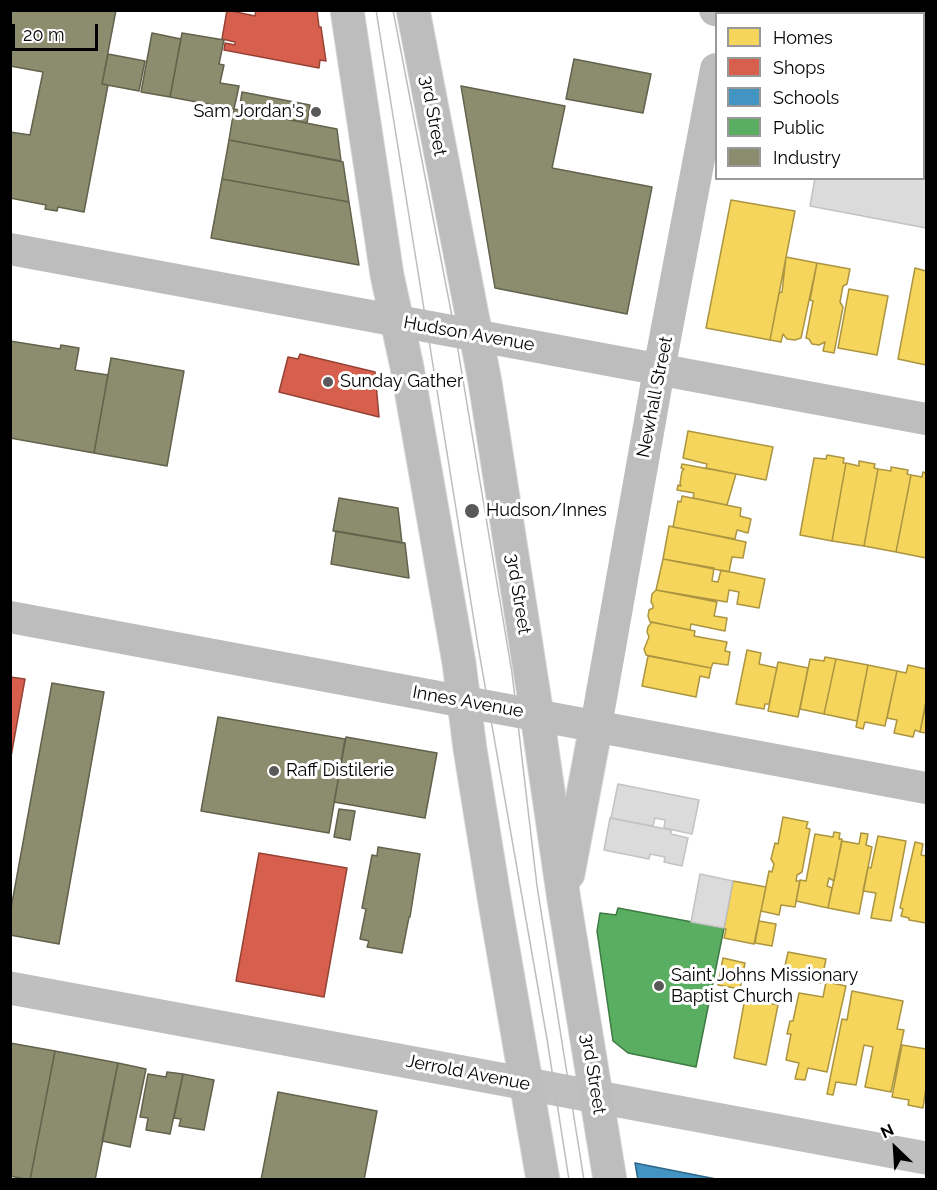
<!DOCTYPE html>
<style>
body{margin:0}
#map{position:relative;width:937px;height:1190px;overflow:hidden;background:#fff;font-family:Raleway,sans-serif}
canvas{display:block}
.frame{position:absolute;inset:0;border:12px solid #000;pointer-events:none}
.legend{position:absolute;left:715px;top:12px;width:210px;height:168px;box-sizing:border-box;background:#fff;border:2px solid #999;margin:0;padding:8px 10px;list-style:none;font-size:18px;color:#000}
.legend li{display:flex;align-items:center;gap:12px;height:30px}
.legend b{width:30px;border:2px solid #999}
.north{position:absolute;left:865px;top:1118px;width:60px;height:60px;-webkit-text-stroke:4px #fff;paint-order:stroke;rotate:335deg;font-size:16px;font-weight:700;line-height:24px;text-align:center;color:#000}
.north::after{content:'';display:block;margin:auto;width:21px;height:27px;background:#000;clip-path:polygon(50% 0,100% 100%,50% 72%,0 100%)}
.scale{position:absolute;left:12px;top:24px;width:86px;height:27px;box-sizing:border-box;border:3px solid #000;border-top:0;padding-left:8px;font-size:18px;line-height:21px;white-space:nowrap;color:#000;-webkit-text-stroke:4px #fff;paint-order:stroke}
</style>
<div id="map">
<canvas width="937" height="1190"></canvas>
<div class="frame"></div>
<ul class="legend">
<li><b style="height:16px;background:#f6d55c"></b>Homes</li>
<li><b style="height:16px;background:#d6604d"></b>Shops</li>
<li><b style="height:16px;background:#4393c3"></b>Schools</li>
<li><b style="height:16px;background:#5aae61"></b>Public</li>
<li><b style="height:16px;background:#8c8c6e"></b>Industry</li>
</ul>
<div class="north">N</div>
<div class="scale">20 m</div>
</div>
<script>
const ctx = document.querySelector('canvas').getContext('2d');
ctx.lineJoin = 'round';
function fill(path, color) { ctx.fillStyle = color; ctx.fill(path, 'evenodd'); }
function strokePath(path, color, width, dash) { ctx.strokeStyle = color; ctx.lineWidth = width; ctx.lineCap = dash ? 'butt' : 'round'; ctx.setLineDash(dash || []); ctx.stroke(path); }
function drawText(font, color, halo, rows, align = 'center') {
  ctx.font = font + ' Raleway,sans-serif'; ctx.lineWidth = 6; ctx.setLineDash([]); ctx.textBaseline = 'middle'; ctx.strokeStyle = halo; ctx.fillStyle = color; for (const [text, x, y, turn = 0] of rows) {
    ctx.save(); ctx.translate(x, y); ctx.rotate((+turn || 0) * Math.PI / 180); ctx.textAlign = isNaN(turn) ? turn : align; if (halo) ctx.strokeText(text, 0, 0); ctx.fillText(text, 0, 0); ctx.restore();
  }
}
const homes = new Path2D(`
 M731,200L795,211L770,340L706,328Z
 M786,257L817,263L801,338L795,340L787,339L783,334L781,342L770,340L779,293L782,292Z
 M817,263L850,269L847,284L843,286L840,302L843,307L834,353L823,351L825,342L819,345L812,344L809,339L806,338L813,301L810,300Z
 M915,268L926,271V365L898,359Z
 M849,289L888,296L877,355L838,348Z
 M688,431L773,447L766,480L706,468L707,464L683,458Z
 M827,455L844,458L843,463H846L832,541L800,535L814,458L826,459Z
 M859,461L875,464L874,468L878,469L864,546L832,541L846,463L859,466Z
 M682,464L736,474L727,505L693,498L694,493L677,490L678,485L681,486L680,483L682,471L684,469L681,468Z
 M891,467L908,470L907,474L911,475L896,552L864,546L878,469L891,471Z
 M923,472L926,473V558L896,552L911,475L922,477Z
 M682,496L741,508L740,516L751,519L748,533L737,530L735,539L673,527L678,501L681,502Z
 M669,526L746,542L743,558L732,557L729,572L663,559Z
 M663,559L714,568L712,581L718,582L721,570L765,579L759,608L737,604L739,592L729,590L727,602L656,590Z
 M656,590L717,602L714,616L727,618L725,631L691,624L690,630L650,622L648,616L649,610L653,608V605L651,602L652,594Z
 M652,622L695,631L694,636L727,642L725,651L730,652L728,665L713,663L711,668L646,655L644,649L649,637L647,632L648,627Z
 M747,650L761,653L759,664L777,668L769,704H765L764,709L736,704Z
 M648,656L711,668L709,678L700,676L696,697L642,686Z
 M825,657L836,659L824,714L800,709L810,659L824,661Z
 M836,659L868,665L857,721L824,714Z
 M778,662L808,668L798,717L768,711Z
 M868,665L897,671L885,726L865,722L863,729L856,727Z
 M908,665L926,669V701L920,732L915,730L913,737L894,733L897,720L887,718L897,671L906,673Z
 M925,708H926V733L920,732Z
 M783,817L808,822L806,828L810,829L802,872L797,875L796,881H800L795,907L781,905L779,915L761,911L769,871L772,872L774,864L771,859L775,843L778,844Z
 M834,832L840,833L839,839H842L834,881L829,878L827,886L832,888L828,908L796,901L800,880L806,881L815,834L833,837Z
 M861,833L868,834L866,845L872,847L859,914L828,908L842,841L859,844Z
 M878,836L906,841L891,921L871,918L876,893L863,891L868,867L871,868Z
 M915,842L923,844L921,855L926,856V923L909,920V918L901,916L903,909L900,908Z
 M733,881L766,887L754,944L724,938L726,929L724,928Z
 M759,921L776,924L772,946L755,943Z
 M788,952L826,959L821,983L783,976Z
 M723,958L745,963L740,989L718,985Z
 M826,982L846,986L827,1072L808,1068L805,1080L795,1079L799,1063L786,1060L791,1034H787L790,1021H793L799,993L823,997Z
 M852,991L903,1001L897,1029L904,1030L891,1092L865,1087L873,1047L864,1045L856,1085L836,1082L833,1095L827,1094L842,1019L847,1020Z
 M745,998L778,1005L766,1065L734,1058Z
 M902,1045L926,1049V1088L923,1108L908,1105L909,1100L892,1097Z`);
fill(homes, '#f6d55c');
strokePath(homes, '#ac9540', 1.5);
const shops = new Path2D(`
 M227,10L255,16L256,10H317L319,27H321L326,61L320,60L319,68L224,50L225,43L235,45V42L222,39Z
 M300,354L375,372L379,417L279,392L288,357L298,359Z
 M10,677L25,679L10,762Z
 M259,853L347,868L324,997L236,981Z`);
fill(shops, '#d6604d');
strokePath(shops, '#964336', 1.5);
const schools = new Path2D(`
 M635,1163L721,1180H638Z`);
fill(schools, '#4393c3');
strokePath(schools, '#2f6788', 1.5);
const public = new Path2D(`
 M618,908L724,928L696,1067L628,1053L613,1041L597,931L600,913L616,915Z`);
fill(public, '#5aae61');
strokePath(public, '#3f7a44', 1.5);
const industry = new Path2D(`
 M10,10H116L102,84L108,85L84,212L58,207L57,211L45,209L46,205L10,198V132L30,135L43,72L10,66Z
 M152,33L181,39L170,97L141,92Z
 M182,33L224,40L219,64L224,65L220,83L239,86L234,109L170,97Z
 M108,54L145,61L139,91L102,84Z
 M574,59L651,74L643,113L566,99Z
 M461,86L565,106L552,168L652,187L627,314L495,288Z
 M242,92L310,105L307,123L239,110Z
 M234,109L337,129L341,161L229,140Z
 M229,140L343,162L349,202L222,179Z
 M222,179L349,202L359,265L211,238Z
 M10,341L60,349L61,345L79,348L75,370L108,375L94,453L10,438Z
 M111,358L184,371L167,466L94,453Z
 M339,498L398,508L402,543L333,531Z
 M336,531L405,543L409,578L331,564Z
 M52,683L104,692L59,944L10,935V914Z
 M218,717L345,739L329,833L201,811Z
 M346,737L437,753L425,818L334,802Z
 M339,809L355,811L350,840L334,837Z
 M378,847L420,854L410,917H409L402,953L367,947L369,941L360,939L366,909L362,908L372,855L377,856Z
 M10,1043L55,1051L30,1180L10,1176Z
 M55,1051L118,1063L95,1180H30Z
 M118,1063L146,1069L130,1147L102,1141Z
 M167,1072L183,1074L170,1134L146,1130L148,1118L140,1117L148,1074L166,1077Z
 M183,1074L214,1080L204,1130L179,1126L181,1119L174,1118Z
 M278,1092L377,1111L364,1180H261Z`);
fill(industry, '#8c8c6e');
strokePath(industry, '#62624d', 1.5);
const building = new Path2D(`
 M924,126H926V228L810,206L815,178H924Z
 M618,784L699,800L692,834L664,828L665,820L655,818L653,826L611,818Z
 M610,818L671,830V834L688,838L682,866L664,862L665,857L650,854L649,859L604,850Z
 M700,874L733,881L724,928L691,922Z`);
fill(building, '#dbdbdb');
strokePath(building, '#c3c3c3', 1.5);
const primary = new Path2D(`
 M347,10L387,275L407,367L459,663L470,749L495,903L543,1180
 M413,10L485,382L537,715L564,900L610,1180
 M568,874L596,726`);
strokePath(primary, '#dbdbdb', 35);
strokePath(new Path2D(`
 M715,10L731,14
 M924,49L926,50
 M10,249L926,419
 M10,617L926,788
 M596,726L659,370L716,69`), '#bdbdbd', 32);
strokePath(new Path2D(`
 M10,988L926,1158`), '#bfbfbf', 33);
strokePath(primary, '#bdbdbd', 33);
strokePath(new Path2D(`
 M376,10L478,646L547,1039L569,1180
 M393,10L455,332L512,673L537,886L584,1180`), '#bdbdbd', 1.5);
for (const [x, y, r, color] of [
 [316,112,6,"#595959"],
 [328,382,6,"#595959"],
 [472,511,8,"#595959"],
 [274,771,6,"#595959"],
 [659,986,6,"#595959"]
]) { const dot = new Path2D(); dot.arc(x, y, r, 0, 2 * Math.PI); ctx.fillStyle = color; ctx.fill(dot); strokePath(dot, '#fff', 2); }
drawText('18px', '#000', '#fff', [
 ["Sam Jordan's",304,112,"right"],
 ["Sunday Gather",340,382],
 ["Hudson/Innes",486,511],
 ["Raff Distilerie",286,771],
 ["Saint Johns Missionary",671,976],
 ["Baptist Church",671,997]
], 'left');
drawText('18px', '#000', '#fff', [
 ["3rd Street",433,116,80],
 ["Hudson Avenue",469,334,10],
 ["Newhall Street",655,397,-79],
 ["3rd Street",518,594,81],
 ["Innes Avenue",468,702,10],
 ["Jerrold Avenue",468,1073,11],
 ["3rd Street",593,1074,81]
]);
</script>
